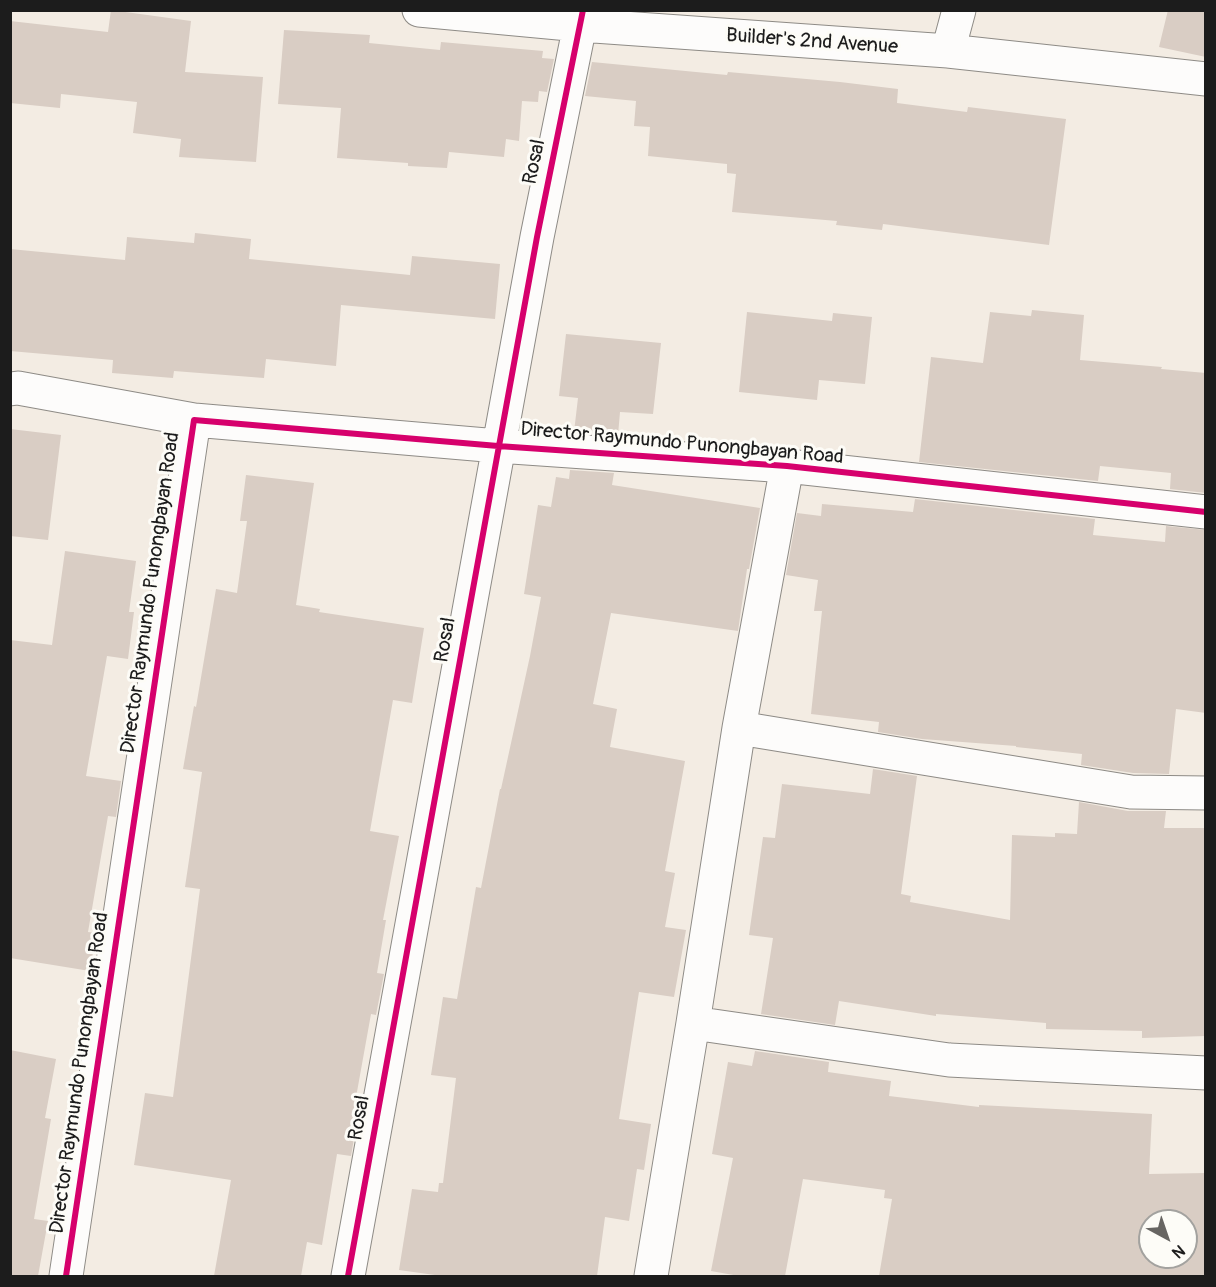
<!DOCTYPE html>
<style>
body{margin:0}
#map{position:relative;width:1216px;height:1287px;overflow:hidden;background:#f3ece3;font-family:Pangolin,sans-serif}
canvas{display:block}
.frame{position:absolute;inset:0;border:12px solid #1c1c1c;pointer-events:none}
.north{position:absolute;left:1138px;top:1209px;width:60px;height:60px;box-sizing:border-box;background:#fdfcf7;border:2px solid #a3a29f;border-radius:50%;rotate:140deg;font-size:16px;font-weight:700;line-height:24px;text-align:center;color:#1c1c1c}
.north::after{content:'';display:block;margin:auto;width:21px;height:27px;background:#676562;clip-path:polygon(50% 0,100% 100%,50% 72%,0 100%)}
</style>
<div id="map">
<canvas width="1216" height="1287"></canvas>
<div class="frame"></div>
<div class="north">N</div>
</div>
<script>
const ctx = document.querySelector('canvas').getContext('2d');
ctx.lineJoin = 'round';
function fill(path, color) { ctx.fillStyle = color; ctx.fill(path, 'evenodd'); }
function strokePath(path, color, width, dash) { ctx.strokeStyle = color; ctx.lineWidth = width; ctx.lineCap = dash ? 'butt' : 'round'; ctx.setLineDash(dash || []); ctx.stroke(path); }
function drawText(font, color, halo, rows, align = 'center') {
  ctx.font = font + ' Pangolin,sans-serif'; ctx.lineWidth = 6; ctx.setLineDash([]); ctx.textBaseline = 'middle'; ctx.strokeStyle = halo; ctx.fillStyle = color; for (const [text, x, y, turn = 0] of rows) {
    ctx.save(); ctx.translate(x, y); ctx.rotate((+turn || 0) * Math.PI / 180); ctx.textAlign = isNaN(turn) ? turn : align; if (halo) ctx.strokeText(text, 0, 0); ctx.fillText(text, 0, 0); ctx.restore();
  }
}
fill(new Path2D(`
 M111,10L191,21L185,72L263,77L256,162L179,157L181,139L133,133L137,102L61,94L60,108L10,103V21L108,32Z
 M1168,10H1206V57L1159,47Z
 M284,30L370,35L369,43L440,50L441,42L543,51L542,58L554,59L547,92L539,91L538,102L522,101L519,141L506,139L504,157L449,152L447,168L408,166V163L337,158L341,108L278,104Z
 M592,62L727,75L728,72L840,82L898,89L897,103L967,112L968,107L1066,119L1049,245L883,224L882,230L836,225L837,221L732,212L736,174L727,173V164L648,156L650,127L634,126L636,101L585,96Z
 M195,233L251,239L249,259L410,275L412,256L500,264L495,319L341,305L336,366L266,359L264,378L174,371L173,378L112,373L113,360L10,351V249L125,260L127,237L194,243Z
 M1032,310L1084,315L1080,360L1162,367L1161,369L1206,373V493L1170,489L1171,473L1100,466L1098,481L919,462L931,357L983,363L990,312L1031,316Z
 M747,312L832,321L833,313L872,317L865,384L819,380L817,400L739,392Z
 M566,334L661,343L653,414L620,412L618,435L574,432L578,398L559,396Z
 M10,429L61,435L48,540L10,536Z
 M570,470L614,473L612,485L760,508L749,569H747L738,631L611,613L593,704L617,709L610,747L685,761L665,871L675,873L665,927L686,930L674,997L639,992L619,1119L651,1124L644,1170L637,1169L629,1221L605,1217L597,1276H442L399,1270L412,1189L438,1192L439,1183H443L456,1078L431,1075L443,997L457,999L476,887L481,888L500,789H501L530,656L541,597L524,594L538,505L551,507L556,477L569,479Z
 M246,475L314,483L296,605L320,609L319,612L424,628L412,703L393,700L370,831L399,836L383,920H386L377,973L384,974L376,1015L371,1014L353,1114L358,1115L351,1156L337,1154L322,1245L307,1242L301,1276H214L231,1180L134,1165L145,1093L173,1097L200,889L185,887L202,772L183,769L194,706L196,707L216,589L237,593L247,521H240Z
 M915,499L1095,519L1093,535L1165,542L1166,526L1206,530V713L1176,709L1169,774L1133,773L1081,765L1082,754L1016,747V746L922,739L878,732L879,722L811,714L822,611H814L818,580L786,575L797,513L821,516L822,504L913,512Z
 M65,551L136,561L129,612H134L128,659L107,656L86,776L121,781L116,817L108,816L88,932L96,933L90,971L10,958V640L52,645Z
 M873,769L917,776L901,894L911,896L910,902L1010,920L1012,835L1055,837V833L1077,834L1079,802L1128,811H1166L1164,828H1206V1036L1142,1038V1031L1046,1029V1023L936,1014V1016L839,1001L835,1025L761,1014L773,938L749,935L763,837L775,838L782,784L870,794Z
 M10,1050L56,1059L45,1118L51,1119L34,1219L48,1221L38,1276H10Z
 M755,1051L829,1062L828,1072L891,1081L889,1096L979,1107V1105L1152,1114L1149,1174L1206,1173V1276H879L892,1199L884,1198L885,1190L803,1179L785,1276H739L711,1271L733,1158L712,1154L728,1062L752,1066ZM1150,1221H1186V1257H1150Z`), '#d9cdc4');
const minor = new Path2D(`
 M419,10L580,25L948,51L1206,79
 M948,51L959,10
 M10,389L18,388L194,420
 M739,728L1131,792L1206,793
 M693,1023L949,1060L1206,1073
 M66,1276L194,420L498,446L787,466L1206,512
 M348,1276L537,237L583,10
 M651,1276L693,1023L739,728L787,466`);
strokePath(minor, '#8e8b86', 35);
strokePath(minor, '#fdfcfb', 33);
strokePath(new Path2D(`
 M66,1276L194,420L498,446L787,466L1206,512
 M348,1276L537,237L583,10`), '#d6006c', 6);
drawText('20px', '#1c1c1c', '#fdfcf7', [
 ["Builder's 2nd Avenue",812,42,4],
 ["Rosal",535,162,-78],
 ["Director Raymundo Punongbayan Road",682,444,5],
 ["Director Raymundo Punongbayan Road",151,593,-82],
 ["Rosal",446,640,-80],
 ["Director Raymundo Punongbayan Road",80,1073,-82],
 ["Rosal",360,1118,-80]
]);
</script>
